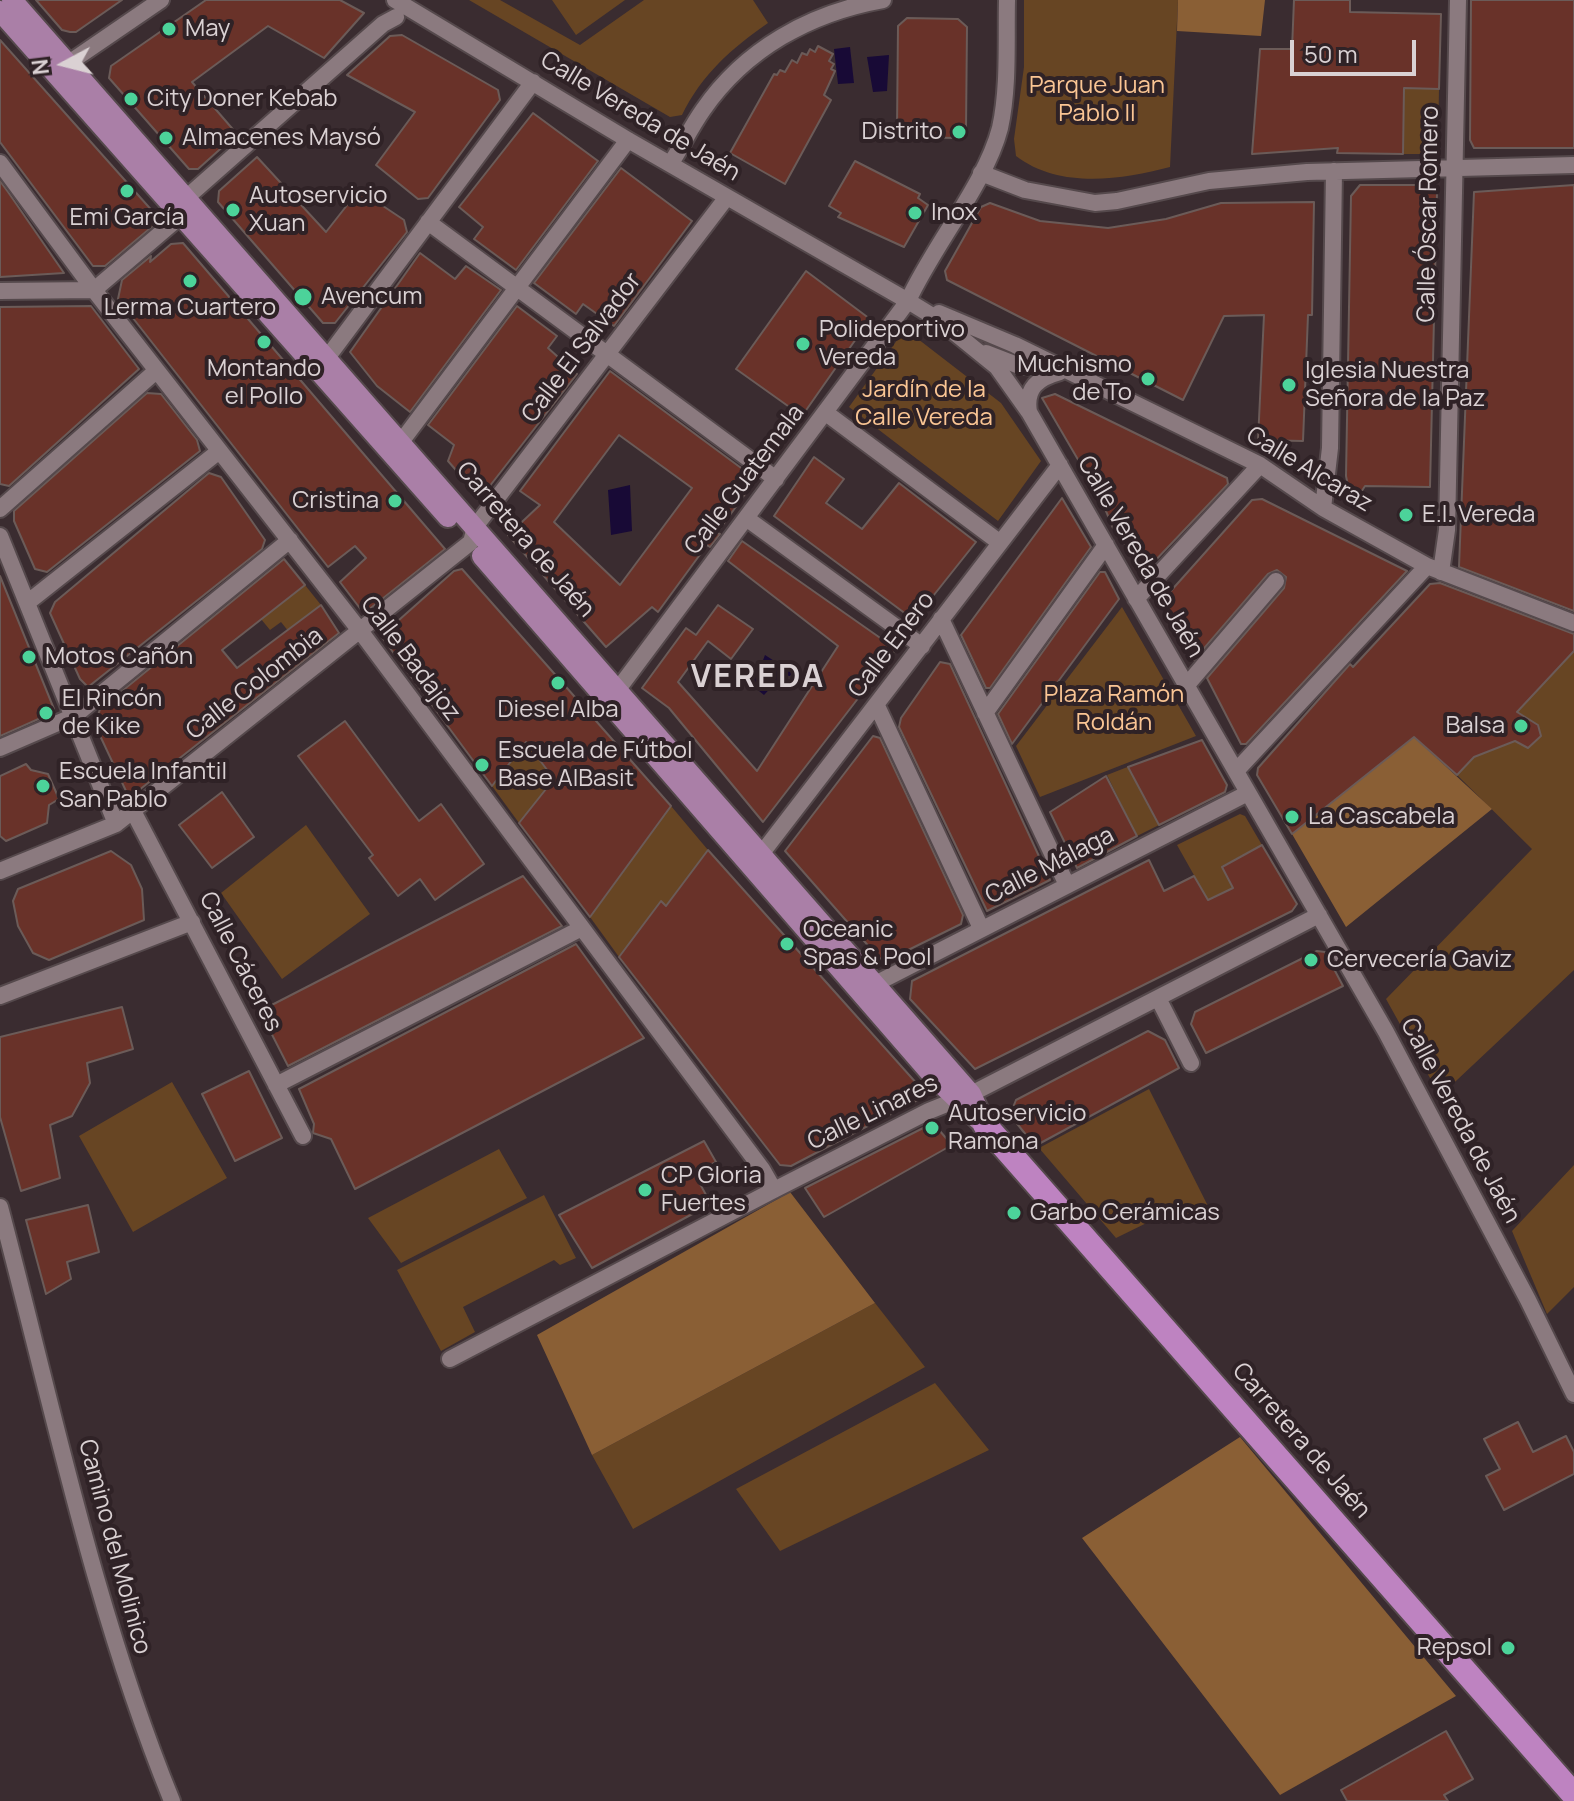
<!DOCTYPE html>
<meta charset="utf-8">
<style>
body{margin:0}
#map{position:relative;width:1574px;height:1801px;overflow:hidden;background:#3a2c30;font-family:Manrope,sans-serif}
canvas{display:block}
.north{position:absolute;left:24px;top:24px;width:80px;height:80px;-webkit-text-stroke:6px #2f2226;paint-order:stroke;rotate:263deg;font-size:22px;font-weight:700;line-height:32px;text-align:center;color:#dad1d3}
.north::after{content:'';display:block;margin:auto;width:28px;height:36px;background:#dad1d3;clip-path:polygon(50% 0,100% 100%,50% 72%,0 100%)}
.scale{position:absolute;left:1290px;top:40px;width:126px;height:36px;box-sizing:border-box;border:4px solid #dad1d3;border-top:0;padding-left:10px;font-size:24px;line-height:28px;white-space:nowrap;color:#dad1d3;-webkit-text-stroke:6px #2f2226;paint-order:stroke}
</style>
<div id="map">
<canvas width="1574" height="1801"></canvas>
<div class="north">N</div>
<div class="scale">50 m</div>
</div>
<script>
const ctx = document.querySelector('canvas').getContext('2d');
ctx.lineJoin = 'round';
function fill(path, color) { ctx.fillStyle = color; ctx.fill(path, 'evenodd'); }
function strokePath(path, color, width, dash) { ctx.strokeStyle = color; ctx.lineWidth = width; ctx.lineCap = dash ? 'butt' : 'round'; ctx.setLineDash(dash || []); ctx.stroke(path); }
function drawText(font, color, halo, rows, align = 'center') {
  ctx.font = font + ' Manrope,sans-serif'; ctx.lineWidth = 8; ctx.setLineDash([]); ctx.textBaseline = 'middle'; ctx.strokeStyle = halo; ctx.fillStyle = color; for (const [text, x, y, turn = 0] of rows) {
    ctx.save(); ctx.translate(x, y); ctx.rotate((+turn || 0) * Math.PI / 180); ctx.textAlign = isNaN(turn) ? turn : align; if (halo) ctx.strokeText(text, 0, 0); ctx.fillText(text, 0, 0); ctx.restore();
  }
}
fill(new Path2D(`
 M469,0H500L580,45L644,0H753L768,23C732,48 702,74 682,115L670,117Z
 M552,0H625L576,35Z
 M1024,0H1178L1170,167C1121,180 1059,189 1016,156L1014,139L1024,67Z
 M1404,88L1439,89L1438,146L1430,154H1403Z
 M905,329L1001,403L1041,461L998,521L849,407Z
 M305,585L321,605L289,632L281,622L270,630L261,619Z
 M1122,607L1196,736L1040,797L1016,746Z
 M1574,651V970L1440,1096L1386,999L1532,849L1457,775Z
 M527,742L554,779L519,823L492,786Z
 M1130,766L1159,825L1137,836L1107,775Z
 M671,806L708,850L666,906L661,901L619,957L590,917Z
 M1240,814L1245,816L1262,845L1222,866L1233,888L1208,900L1177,845Z
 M306,825L370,914L282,979L221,893Z
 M172,1082L227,1178L133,1232L79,1136Z
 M1149,1089L1213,1216L1201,1220L1167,1213L1116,1238L1039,1148Z
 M499,1149L527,1198L401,1263L368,1218Z
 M1574,1165V1287L1547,1314L1512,1231Z
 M544,1195L576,1258L560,1265L554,1260L463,1307L475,1332L441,1351L397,1270Z
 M875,1303L925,1367L633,1529L592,1455Z
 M935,1383L989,1450L780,1551L736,1489Z`), '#674523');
fill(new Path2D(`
 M1178,0H1265L1261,36L1177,31Z
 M1414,737L1492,809L1346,927L1292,834Z
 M790,1192L875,1303L592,1455L537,1335Z
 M1240,1437L1456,1696L1280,1795L1082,1538Z`), '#8a5f35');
fill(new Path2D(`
 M850,47L854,83L838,84L834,49Z
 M889,55L887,91L873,92L867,57Z
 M630,485L632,531L611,535L608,490Z
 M765,655L782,666H792L793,671L790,676L783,675L764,695L748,682L760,668Z`), '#180a36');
const building = new Path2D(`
 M36,0H122L76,32H70L62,30Z
 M206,0H340L364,13L324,58L268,26L192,82L237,134L198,169H189L109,78L111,66Z
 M1294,0H1350V12L1441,14L1439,89L1404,88L1403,154L1337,153L1338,148L1252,154L1260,49H1292Z
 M1471,0H1574V148H1474L1470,140Z
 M907,18L958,19L967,27L966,129L957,138L905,137L897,129L898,26Z
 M402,35L498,90L500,100L428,198L418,199L376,165L415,112L347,75L390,36Z
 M0,40L155,214L154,225L105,266H93L0,142Z
 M818,46L833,54L829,61L834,64L831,69L835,71L824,95L831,100L785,184L730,153L774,74L777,75L780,70L785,72L792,60L797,63L802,53L807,55L810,49L815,52Z
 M533,113L598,161L516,270L474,239L483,227L459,207Z
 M257,157L326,232L359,190L404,220L407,232L335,323H323L218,202L219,191Z
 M855,161L920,194L918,198L928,205L904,247L838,217L841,213L829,206Z
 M621,168L692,221L614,326L583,304L576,314L534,283Z
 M0,181L8,192L64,273L0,277Z
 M1360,185H1428L1437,192L1430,487L1365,486L1358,497L1348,486L1346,476L1351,196Z
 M1574,185V611L1459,567L1474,192Z
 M1314,202L1312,315H1308L1303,441L1258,440L1264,315L1224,316L1183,400L947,280L945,271L981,207L990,203L1040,221L1108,228L1166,219L1221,203Z
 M183,243L445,549L367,611H362L340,582L366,558L355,546L328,567L118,299L122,280L151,256L150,262L171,244Z
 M420,253L455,279L466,266L501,290L410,412L377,386L350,352Z
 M806,271L870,319L802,416L736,369Z
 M91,306L139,369L9,486L0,484V307Z
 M517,306L557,336L548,348L577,374L489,487L476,493L448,461L454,445L428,425Z
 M610,371L756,479L717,533L720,534L710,547L707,545L658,612L652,607L606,647L508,535L540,505L520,491ZM619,435L692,488L620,585L554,522Z
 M147,393L161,394L197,440L200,451L47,572L35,569L14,521V511Z
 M1055,394L1227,478L1228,484L1151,565L1139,564L1113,528L1101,499L1042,398Z
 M814,457L844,479L826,503L862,529L899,483L976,542L914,620L774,516Z
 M209,473L221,477L265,540L262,549L88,687L80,679L50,613L55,602Z
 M1062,498L1091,547L990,688H986L961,635Z
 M1262,499L1407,571L1246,744H1241L1207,678L1284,588L1286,577L1277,570L1268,574L1194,660L1161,602L1252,500Z
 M742,541L896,649L763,822L669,708L642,688L686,628L696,635L718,605L753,629L731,659L708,641L678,682L757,771L838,646L728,561Z
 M284,559L305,585L222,650L237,668L321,605L339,633L134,794L126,791L95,725L100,709Z
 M462,569L671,806L590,917L519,823L554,779L526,742L492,786L381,636L454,571Z
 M1100,572H1105L1119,599L1012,744L998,714Z
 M0,576L54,709L52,713L0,736Z
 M1440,583L1574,634V651L1517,712L1538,725L1541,736L1528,748L1515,741L1474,757L1457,775L1414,737L1292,834L1257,775L1258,768L1350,664L1353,667L1430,584Z
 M940,662L950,664L1050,880L987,911L899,727L901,718Z
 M345,721L419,821L441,804L484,864L435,900L420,879L398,896L369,858L373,855L298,756Z
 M873,736L880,738L963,915L961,924L888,960L879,958L785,851Z
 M1202,740L1227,785L1225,792L1159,825L1128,767Z
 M26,764L31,770L48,774L59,799L49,805L47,823L6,841L0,836V776Z
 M1106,776L1137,836L1077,868L1050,812Z
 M222,792L254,837L212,868L179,825Z
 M1262,845L1297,904L1292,911L975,1069L910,999L912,981L1149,860L1164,891L1194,876L1208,900L1233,888L1222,867Z
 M708,850L927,1095L791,1166L780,1165L619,957L661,901L666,906Z
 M111,851L131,865L142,889L144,920L49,960L33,953L18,926L13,901L18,889Z
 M523,876L562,926L288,1066L260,1011Z
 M576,944L644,1038L355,1189L331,1139L313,1133L314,1124L299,1089Z
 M1317,951L1325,952L1343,986L1206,1053L1191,1024L1195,1012Z
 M122,1007L133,1049L87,1063L90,1083L72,1116L50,1125L60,1178L21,1191L0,1117V1037Z
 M1148,1031L1165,1040L1179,1068L1035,1146L1010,1115L1016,1100Z
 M249,1071L282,1138L235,1161L202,1094Z
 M933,1123L952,1145L824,1217L805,1188Z
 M704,1141L716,1162L694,1173L711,1204L592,1268L559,1215Z
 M88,1205L99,1252L67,1262L71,1279L46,1294L26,1220Z
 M1518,1422L1533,1452L1566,1436L1574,1452V1474L1504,1510L1486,1476L1500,1469L1484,1439Z
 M1446,1731L1473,1779L1444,1795L1448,1801H1347L1341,1790Z`);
fill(building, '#693229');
strokePath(building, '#6b5b58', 2);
const street = new Path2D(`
 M395,0L628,140L908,301L939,320L997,367L1029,412L1386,1032L1528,1300L1574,1394
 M60,69L161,0
 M0,163L94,290L361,632L762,1169L774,1190
 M671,163C682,146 691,127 703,110C745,49 810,13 883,0
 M981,173L1025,190L1095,203L1117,201L1209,181L1307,172L1574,165
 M186,198L383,24L396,17
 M428,222L776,479
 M0,291L94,290L182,215H191
 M939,313L1015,345L1260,465L1323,508L1427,566L1574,623
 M986,353L1017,365L1060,370
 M321,366L533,82
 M1029,412C1025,388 1038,378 1060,372
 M826,413L999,542
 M401,442L628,140
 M1323,508L1330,448L1334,171
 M0,509L156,371
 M746,518L922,646
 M0,536L116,824
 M1441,572L1447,530L1458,0
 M1136,599L1260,465
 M27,603L218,452
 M941,619L1067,885
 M1186,686L1276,581
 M610,700L908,301C933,246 986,183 1000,128C1009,87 1006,42 1007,0
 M877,706L981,928
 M985,713L1106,545
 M0,748L74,716L290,540
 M1237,770L1427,566
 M133,811L303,1136
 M762,853L1060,465
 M0,871L116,824L471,542L475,527L727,197
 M875,984L1248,793
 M0,996L192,922
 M1158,998L1191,1063
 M276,1085L580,929
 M0,1207C53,1407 94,1610 172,1801
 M450,1359L774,1190L929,1111L971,1094L1319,915`);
const primary = new Path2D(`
 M12,0L971,1094L985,1125
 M0,11L448,517
 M482,556L933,1076L979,1120`);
const highway = new Path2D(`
 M985,1125L1574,1795`);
strokePath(street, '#55494c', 20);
strokePath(primary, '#55494c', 24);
strokePath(highway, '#55494c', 28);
strokePath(street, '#8b7a7f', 16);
strokePath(primary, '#aa7fa7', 20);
strokePath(highway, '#be83c1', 24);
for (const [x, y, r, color] of [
 [169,29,8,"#4cd39a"],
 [131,99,8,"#4cd39a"],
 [959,132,8,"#4cd39a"],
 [166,138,8,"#4cd39a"],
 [127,191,8,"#4cd39a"],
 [233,210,8,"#4cd39a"],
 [915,213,8,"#4cd39a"],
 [190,281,8,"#4cd39a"],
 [303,297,10,"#4cd39a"],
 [264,342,8,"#4cd39a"],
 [803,344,8,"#4cd39a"],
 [1148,379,8,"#4cd39a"],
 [1289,385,8,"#4cd39a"],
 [395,501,8,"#4cd39a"],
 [1406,515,8,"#4cd39a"],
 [29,657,8,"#4cd39a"],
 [558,683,8,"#4cd39a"],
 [46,713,8,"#4cd39a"],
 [1521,726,8,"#4cd39a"],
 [482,765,8,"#4cd39a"],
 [43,786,8,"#4cd39a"],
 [1292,817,8,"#4cd39a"],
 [787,944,8,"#4cd39a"],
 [1311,960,8,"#4cd39a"],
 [932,1128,8,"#4cd39a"],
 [645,1190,8,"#4cd39a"],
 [1014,1213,8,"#4cd39a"],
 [1508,1648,8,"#4cd39a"]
]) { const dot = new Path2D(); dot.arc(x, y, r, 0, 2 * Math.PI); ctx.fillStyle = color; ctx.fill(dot); strokePath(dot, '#2f2226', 3); }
drawText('24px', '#dad1d3', '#2f2226', [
 ["May",185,29],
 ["City Doner Kebab",147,99],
 ["Distrito",943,132,"right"],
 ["Almacenes Maysó",182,138],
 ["Autoservicio",249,196],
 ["Xuan",249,224],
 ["Inox",931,213],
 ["Emi García",127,218,"center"],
 ["Avencum",321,297],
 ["Lerma Cuartero",190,308,"center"],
 ["Polideportivo",819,330],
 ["Vereda",819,358],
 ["Muchismo",1132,365,"right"],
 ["de To",1132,393,"right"],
 ["Montando",264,369,"center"],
 ["el Pollo",264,397,"center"],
 ["Iglesia Nuestra",1305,371],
 ["Señora de la Paz",1305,399],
 ["Cristina",379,501,"right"],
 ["E.I. Vereda",1422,515],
 ["Motos Cañón",45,657],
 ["El Rincón",62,699],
 ["de Kike",62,727],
 ["Diesel Alba",558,710,"center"],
 ["Balsa",1505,726,"right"],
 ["Escuela de Fútbol",498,751],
 ["Base AlBasit",498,779],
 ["Escuela Infantil",59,772],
 ["San Pablo",59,800],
 ["La Cascabela",1308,817],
 ["Oceanic",803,930],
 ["Spas & Pool",803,958],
 ["Cervecería Gaviz",1327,960],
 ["Autoservicio",948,1114],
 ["Ramona",948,1142],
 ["CP Gloria",661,1176],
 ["Fuertes",661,1204],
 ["Garbo Cerámicas",1030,1213],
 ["Repsol",1492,1648,"right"]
], 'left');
drawText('24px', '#fac594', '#2f2226', [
 ["Parque Juan",1097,86],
 ["Pablo II",1097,114],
 ["Jardín de la",924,390],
 ["Calle Vereda",924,418],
 ["Plaza Ramón",1114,695],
 ["Roldán",1114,723]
]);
drawText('24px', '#dad1d3', '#2f2226', [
 ["Calle Vereda de Jaén",640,117,31],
 ["Calle Óscar Romero",1429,214,-89],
 ["Calle El Salvador",582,348,-53],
 ["Calle Alcaraz",1309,470,31],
 ["Calle Guatemala",745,480,-53],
 ["Carretera de Jaén",525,540,49],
 ["Calle Vereda de Jaén",1140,557,60],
 ["Calle Enero",892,645,-53],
 ["Calle Badajoz",410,659,53],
 ["Calle Colombia",255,684,-38],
 ["Calle Málaga",1050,866,-27],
 ["Calle Cáceres",240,962,63],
 ["Calle Linares",873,1113,-26],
 ["Calle Vereda de Jaén",1460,1121,62],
 ["Carretera de Jaén",1301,1441,49],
 ["Camino del Molinico",114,1547,75]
]);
ctx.letterSpacing = '2px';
drawText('bold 32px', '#dad1d3', '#2f2226', [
 ["VEREDA",758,678]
]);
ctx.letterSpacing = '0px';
</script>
